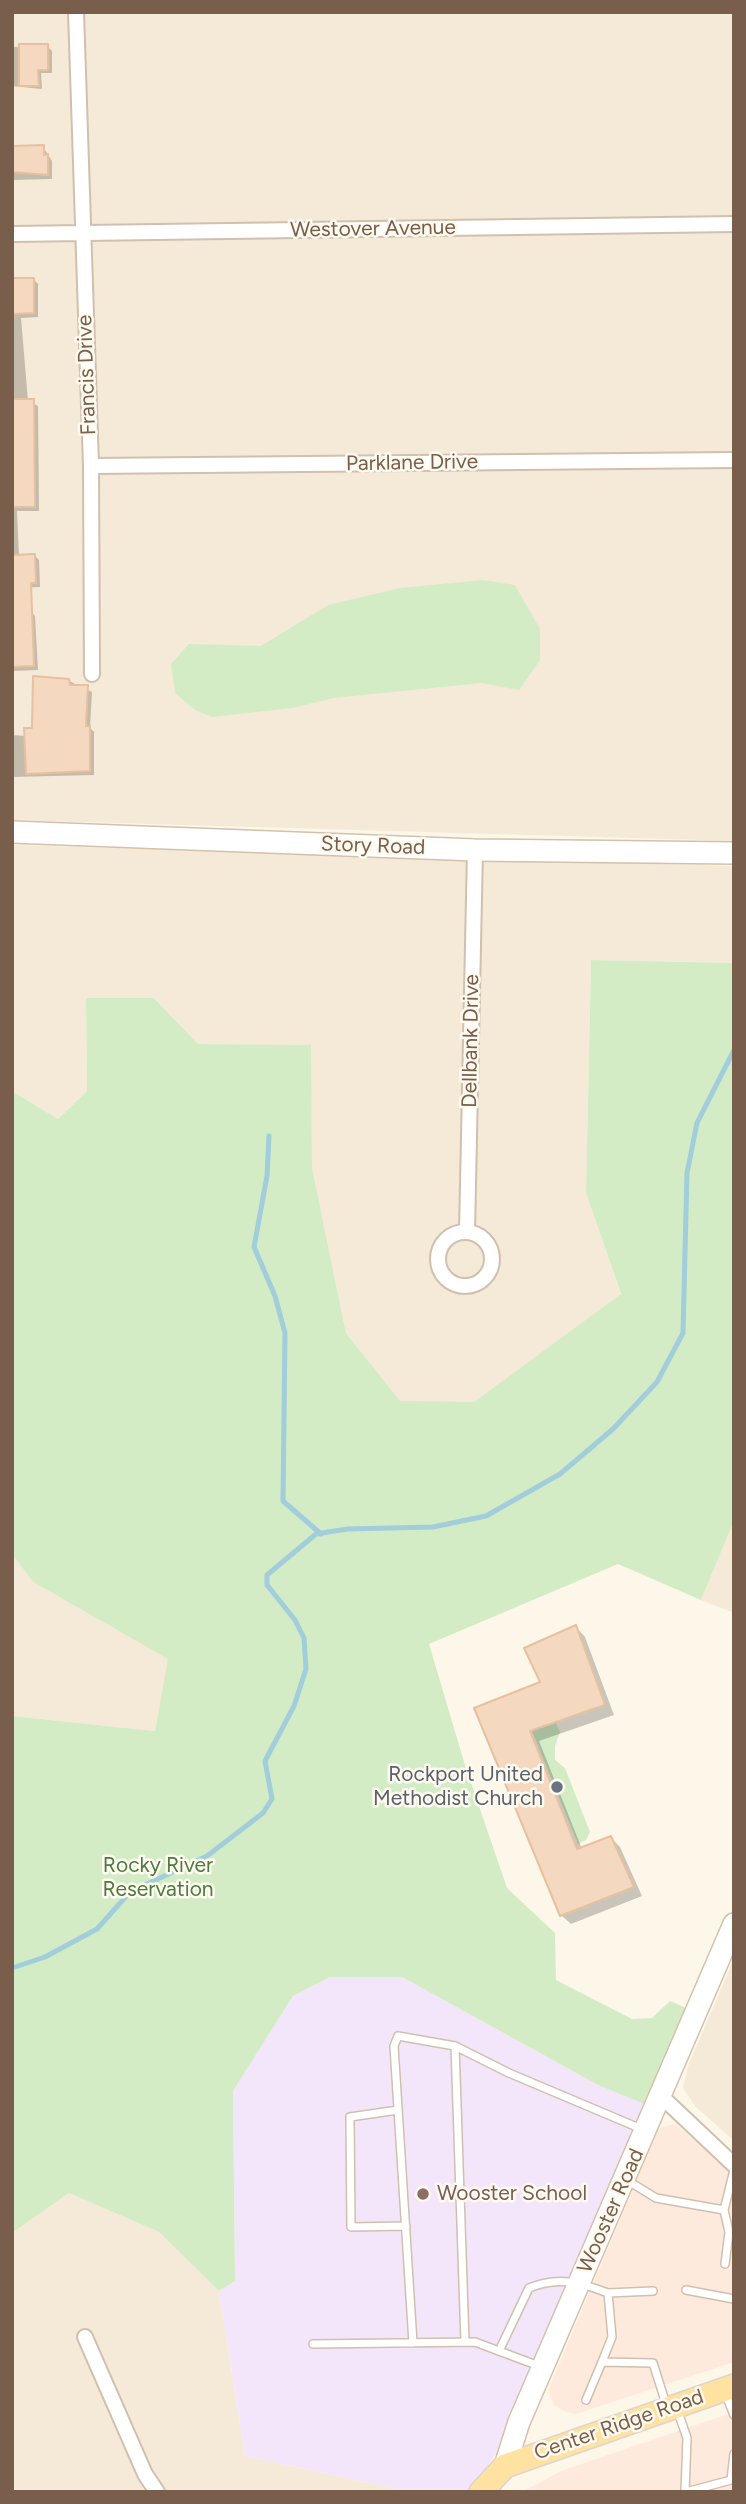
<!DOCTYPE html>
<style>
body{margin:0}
#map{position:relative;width:746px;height:2504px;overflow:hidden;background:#fdf7e9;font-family:Figtree,sans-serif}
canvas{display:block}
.frame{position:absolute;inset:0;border:14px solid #795f4b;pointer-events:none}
</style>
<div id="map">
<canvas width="746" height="2504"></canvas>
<div class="frame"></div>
</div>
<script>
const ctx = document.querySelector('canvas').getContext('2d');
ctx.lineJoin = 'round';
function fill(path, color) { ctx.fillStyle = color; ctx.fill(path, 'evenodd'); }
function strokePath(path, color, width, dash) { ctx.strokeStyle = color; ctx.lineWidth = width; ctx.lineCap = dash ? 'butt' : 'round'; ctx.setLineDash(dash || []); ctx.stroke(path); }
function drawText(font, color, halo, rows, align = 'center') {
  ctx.font = font + ' Figtree,sans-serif'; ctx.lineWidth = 5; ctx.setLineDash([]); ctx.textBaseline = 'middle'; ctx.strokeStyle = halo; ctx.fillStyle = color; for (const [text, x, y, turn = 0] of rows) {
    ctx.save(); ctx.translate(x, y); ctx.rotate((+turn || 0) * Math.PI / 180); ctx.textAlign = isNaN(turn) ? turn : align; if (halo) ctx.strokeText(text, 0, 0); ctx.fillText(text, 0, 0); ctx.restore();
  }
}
fill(new Path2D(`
 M12,12H734V841L12,820Z
 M12,845L734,866V963L591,960L586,1193L621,1295L474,1402H400L346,1333L312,1167L310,1045L198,1044L154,998H86L87,1091L58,1119L12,1091Z
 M734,1521V1613L701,1600Z
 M12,1554L33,1582L169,1659L155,1731L12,1716Z
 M734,1959V2141L695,2106L683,2088L688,2066Z
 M69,2193L159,2232L219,2291L245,2456L410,2492H19L12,2485V2233Z`), '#f5ead7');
fill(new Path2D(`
 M675,2124L734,2174V2362L576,2414L566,2412L555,2406L550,2397L549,2388L555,2374L657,2132L662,2127Z
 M734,2412V2492H522L561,2471Z`), '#fee9dd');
fill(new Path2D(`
 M330,1977H402L598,2085L651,2107L495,2455L469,2492H410L245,2456L219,2291L235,2280L233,2091L293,1996Z`), '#f4e6fa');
fill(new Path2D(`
 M483,580L515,585L540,629V660L519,690L481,683L334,698L292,708L212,717L195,710L175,693L171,664L189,644L261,646L328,605L400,588Z
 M591,960L734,963V1521L701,1600L618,1564L429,1644L465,1765L507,1888L555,1933L556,1980L632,2019L652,2018L670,2001L693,2011L651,2107L598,2085L402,1977H330L293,1996L233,2091L235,2281L219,2291L159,2232L69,2193L12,2233V1716L155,1731L168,1659L33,1582L12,1554V1091L58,1119L87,1091L86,998H154L198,1044L311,1045L312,1167L346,1333L400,1401L474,1402L621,1294L586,1193Z
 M556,1723L560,1732L555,1746V1760L565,1768L590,1832L586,1840L578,1844L532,1731Z`), '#d3ecc6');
fill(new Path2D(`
 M47,46L52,51V73H41L42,89L12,86V47Z
 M43,147L52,161V179L12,180V149Z
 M12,279H33L38,284V317L21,318L28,401L38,406L39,511H17L19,556H35L39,560L40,587L12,588Z
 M31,611L35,616L38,670L12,671V612Z
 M69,681L92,692L90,728L94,732V775L12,777V735L26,736L34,729Z
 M576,1627L585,1637L614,1715L539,1741L582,1849L611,1838L620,1847L642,1896L571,1924L561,1915L477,1709L542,1683Z`), '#0003');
strokePath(new Path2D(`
 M269,1136L267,1176L254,1247L275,1296L285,1333L283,1501L321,1534
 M12,1968L45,1957L97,1929L130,1892L207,1856L263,1813L272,1799L265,1761L294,1706L306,1669L304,1638L295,1620L267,1585V1575L316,1534L347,1529L433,1527L486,1516L560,1474L613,1429L657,1382L683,1333L687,1173L697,1123L734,1050`), '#a2cdda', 5);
const building = new Path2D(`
 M19,44H48V70H38L39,86H19Z
 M44,145V155L48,154V175L12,172V146Z
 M12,278H34V313L12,314Z
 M12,399H34L35,507H12Z
 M35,554L36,583H31L34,666L12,667V555Z
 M33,676L69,679L70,685H88L86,726H90V771L26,774L24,728H32Z
 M576,1625L605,1705L530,1731L577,1849L611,1836L634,1887L560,1916L474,1708L540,1682L524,1648Z`);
fill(building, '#f4d9c0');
strokePath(building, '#e7c09f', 2);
const lane = new Path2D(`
 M455,2046L465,2342
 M398,2110L350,2117L351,2227L406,2226
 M625,2179L656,2198L724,2210L734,2170
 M724,2210L729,2232L725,2264
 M686,2290L734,2299
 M608,2293L653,2291
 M413,2343L394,2046L398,2036L455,2046L509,2073L644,2130
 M313,2344L475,2342L539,2366
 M499,2351L529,2288C558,2276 579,2282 608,2293L612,2337L602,2362
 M725,2393L734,2415
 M586,2400L602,2362L653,2363L667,2407
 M677,2409L687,2438L685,2492
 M686,2492L731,2480L734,2454`);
const street = new Path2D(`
 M76,12L91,466L92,674
 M12,234L734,224
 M91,466L734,460
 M467,1232L475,850
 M438 1259a27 27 0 1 1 54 0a27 27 0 1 1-54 0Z
 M661,2096L734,2165
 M85,2337L145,2474L157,2492`);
const secondary = new Path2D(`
 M12,832L475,850L734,853
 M505,2466L519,2422L734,1924`);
const primary = new Path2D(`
 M481,2492L505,2466L734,2386`);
strokePath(lane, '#d0c0ae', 10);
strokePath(street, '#d0c0ae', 18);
strokePath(secondary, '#d3c1ab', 24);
strokePath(primary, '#dcd5d0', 26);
strokePath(lane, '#fff', 7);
strokePath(street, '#fff', 14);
strokePath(secondary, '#fff', 21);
strokePath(primary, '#fde2a1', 23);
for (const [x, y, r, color] of [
 [557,1787,7,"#6b7280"],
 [423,2194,7,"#8d6e63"]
]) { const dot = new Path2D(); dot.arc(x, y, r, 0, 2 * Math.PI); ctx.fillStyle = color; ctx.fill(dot); strokePath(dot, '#fffaf0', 2.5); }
drawText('21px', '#795f4b', '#fffaf0', [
 ["Westover Avenue",373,229,-1],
 ["Francis Drive",87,375,-92],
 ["Parklane Drive",412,463,-1],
 ["Story Road",373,846,2],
 ["Dellbank Drive",471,1041,-89],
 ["Wooster Road",611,2211,-66],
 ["Center Ridge Road",619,2425,-19]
]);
drawText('21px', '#5b616d', '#fffaf0', [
 ["Rockport United",543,1775],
 ["Methodist Church",543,1799]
], 'right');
drawText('21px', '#4c7a40', '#fffaf0', [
 ["Rocky River",158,1866],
 ["Reservation",158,1890]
]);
drawText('21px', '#785e54', '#fffaf0', [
 ["Wooster School",437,2194]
], 'left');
</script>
